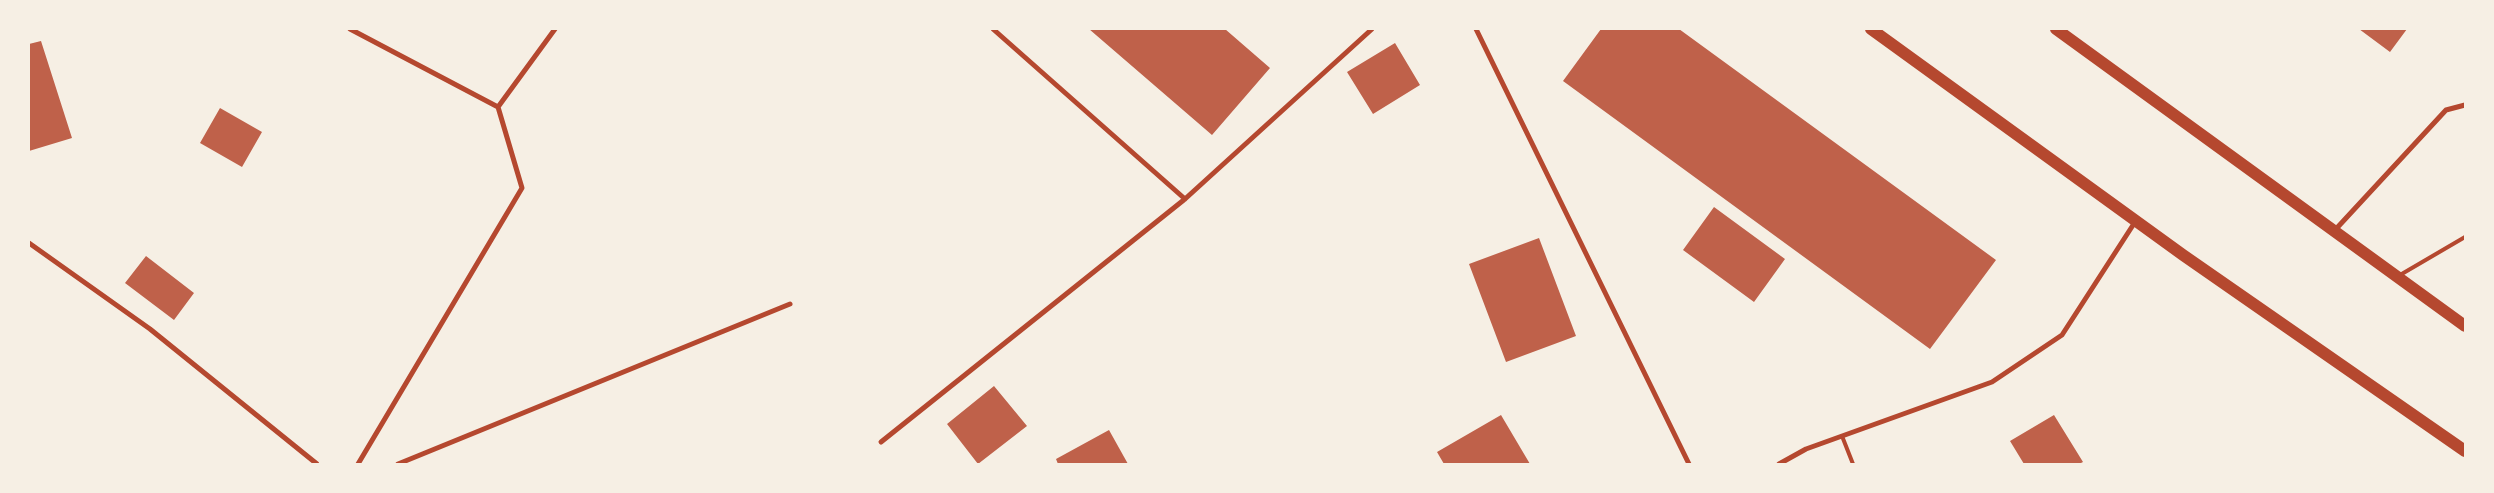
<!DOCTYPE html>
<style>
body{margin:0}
#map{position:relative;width:2494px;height:493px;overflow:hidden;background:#f6efe4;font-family:Lora,serif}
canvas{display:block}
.frame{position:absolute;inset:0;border:30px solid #f6efe4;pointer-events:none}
</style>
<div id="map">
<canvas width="2494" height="493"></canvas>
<div class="frame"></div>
</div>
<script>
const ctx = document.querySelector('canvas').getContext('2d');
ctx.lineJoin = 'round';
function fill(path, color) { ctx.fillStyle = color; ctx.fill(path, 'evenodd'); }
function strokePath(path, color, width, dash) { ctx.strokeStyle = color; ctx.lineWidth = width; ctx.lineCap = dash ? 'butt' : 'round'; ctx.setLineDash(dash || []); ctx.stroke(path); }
fill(new Path2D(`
 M1089,29H1225L1270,68L1212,135Z
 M1601,29H1679L1996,260L1930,349L1563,81Z
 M2359,29H2407L2390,52Z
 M41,41L72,138L29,151V44Z
 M1395,43L1420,85L1373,114L1347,72Z
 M220,108L262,132L242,167L200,143Z
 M1714,207L1785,259L1754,302L1683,250Z
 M1539,238L1576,336L1506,362L1469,264Z
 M146,256L194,293L174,320L125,283Z
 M994,386L1027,426L978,464L947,424Z
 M1501,415L1530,464H1444L1437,452Z
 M2054,415L2083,462L2079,464H2024L2010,441Z
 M1109,430L1128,464H1058L1056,459Z`), '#bf614a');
strokePath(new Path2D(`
 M2400,275L2465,237
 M1842,436L1853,464`), '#b5482f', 4);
strokePath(new Path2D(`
 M350,29L498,107L555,29
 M993,29L1185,199
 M1476,29L1689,464
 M2335,230L2446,110L2465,105
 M29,243L150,329L317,464
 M881,442L1185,199L1372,29
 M358,464L522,188L498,107
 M398,464L790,304
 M1779,464L1806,449L1992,382L2062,335L2135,222`), '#b5482f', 5);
strokePath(new Path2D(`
 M1871,29L2183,255L2465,451
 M2056,29L2465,326`), '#b5482f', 12);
</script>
